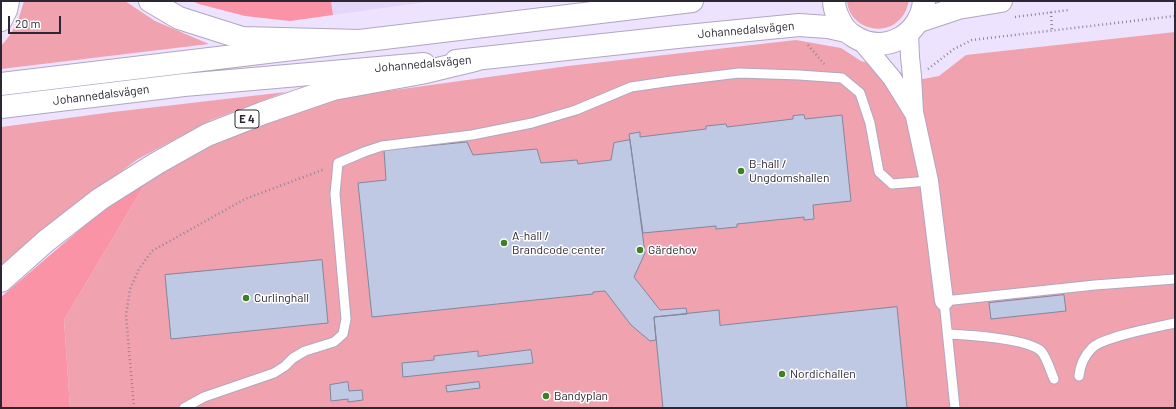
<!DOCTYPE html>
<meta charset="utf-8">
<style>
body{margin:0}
#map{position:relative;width:1176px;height:409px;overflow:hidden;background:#eee3ff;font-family:Barlow,sans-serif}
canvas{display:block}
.frame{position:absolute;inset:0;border:2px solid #2c2732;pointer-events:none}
.scale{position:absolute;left:8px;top:16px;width:53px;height:18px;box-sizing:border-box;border:2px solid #2c2732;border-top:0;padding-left:5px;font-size:12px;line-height:14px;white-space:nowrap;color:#2c2732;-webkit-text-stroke:3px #fff;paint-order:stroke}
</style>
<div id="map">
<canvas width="1176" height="409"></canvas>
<div class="frame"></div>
<div class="scale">20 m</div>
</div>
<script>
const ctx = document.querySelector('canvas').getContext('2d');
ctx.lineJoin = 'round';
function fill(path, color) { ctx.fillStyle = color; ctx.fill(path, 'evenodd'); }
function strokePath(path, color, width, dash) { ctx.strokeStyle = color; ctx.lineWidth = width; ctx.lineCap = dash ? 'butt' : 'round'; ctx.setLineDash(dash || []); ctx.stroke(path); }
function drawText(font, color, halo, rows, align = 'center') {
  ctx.font = font + ' Barlow,sans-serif'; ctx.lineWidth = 3; ctx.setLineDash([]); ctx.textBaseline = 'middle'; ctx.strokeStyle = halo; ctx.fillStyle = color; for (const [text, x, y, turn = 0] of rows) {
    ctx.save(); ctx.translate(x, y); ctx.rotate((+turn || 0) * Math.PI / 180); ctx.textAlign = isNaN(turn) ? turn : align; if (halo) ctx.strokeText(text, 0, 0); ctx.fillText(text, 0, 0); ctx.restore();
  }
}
fill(new Path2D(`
 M331,1H434L333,15Z`), '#e4d6f9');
fill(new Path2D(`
 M24,1H125L155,21L209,44L1,69V46C14,32 19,19 24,1Z
 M847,1H909C907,7 906,13 901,18C884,39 849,27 847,1Z
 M1175,32V408H70L64,320L148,179L211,144L266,119L337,98L568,66L796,40L841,48L861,61L923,79L939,76L966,55Z
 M286,92L211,120L138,159L101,186L1,267V127L113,112Z`), '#f0a2ae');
fill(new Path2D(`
 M192,1H331L333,15L290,21L245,16L199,4Z
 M148,179L64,320L70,408H1V297L104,209Z`), '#fa93a5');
const building = new Path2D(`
 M804,115L805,119L842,115L851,201L813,205L814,219L804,220V217L737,224V227L716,229V226L643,233L629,134L640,132V137L706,129V126L726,124L727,127L793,119V116Z
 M630,140L645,253L634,277L660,310L686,308L687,314L654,317L656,340L650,341L631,325L605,291L593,292V294L372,317L358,183L386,180L384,150L467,142L473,155L537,149L541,163L577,160L578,164L611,160L614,143Z
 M322,260L328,323L171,339L165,275Z
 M1064,295L1066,311L991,319L989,303Z
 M897,307L907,408H663L654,317L719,310L720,325Z
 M531,350L533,363L403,377L402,363L434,360V356L478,351V356Z
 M348,382L349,391L362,390L363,400L348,402V399L331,401L330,385Z
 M479,382L480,388L447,392L446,386Z`);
fill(building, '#c0c9e3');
strokePath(building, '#7f88a0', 1);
const lane = new Path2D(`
 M948,334C968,335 1026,338 1041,351C1046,356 1051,372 1054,379
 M1079,376C1080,366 1084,356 1092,348C1103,337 1157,327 1175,323
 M184,408L204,397L274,373L285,366L293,358L305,351L334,342L343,334L346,319L335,194L338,163L364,152L382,146L472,135L532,123L576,110L631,87L672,81L739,73L799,75L842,78L860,93L870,123L879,172L892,184L929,181
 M955,408L944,301L1095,285L1175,279`);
const street = new Path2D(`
 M909,33L910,57L912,76L914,112L929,181L944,301
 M861,41L892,78L913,112`);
const secondary = new Path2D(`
 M834,1C834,7 836,13 839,19C843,28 847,32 855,37C885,55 921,35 924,1
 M919,21L958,8L1001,1
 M456,61L677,37L799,25L828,27L846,31
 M1,84L692,1
 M1,107L184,85L424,64`);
const highway = new Path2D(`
 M150,1L179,18L242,38L361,41
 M1,20L6,10L8,1
 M1,281L46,241L100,199L157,163L207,135L263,113L333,89L421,73L475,60`);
strokePath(lane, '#b1a6c0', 11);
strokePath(street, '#b1a6c0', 20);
strokePath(secondary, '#b1a6c0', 24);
strokePath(highway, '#b1a6c0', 24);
strokePath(new Path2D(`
 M1051,12L1052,31
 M1015,17L1069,10
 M808,45L824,64
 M928,69L954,49L972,40L1175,16
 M134,408L126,315L130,289L139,269L152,251L245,199L325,169`), '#8d8599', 2.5, [1, 3]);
strokePath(lane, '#fff', 9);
strokePath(street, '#fff', 18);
strokePath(secondary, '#fff', 22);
strokePath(highway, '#fff', 22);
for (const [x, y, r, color] of [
 [741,171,4,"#3e8124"],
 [504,243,4,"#3e8124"],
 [640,250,4,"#3e8124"],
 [246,298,4,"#3e8124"],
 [782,374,4,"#3e8124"],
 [546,396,4,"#3e8124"]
]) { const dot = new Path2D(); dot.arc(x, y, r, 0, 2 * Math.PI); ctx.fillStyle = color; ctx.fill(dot); strokePath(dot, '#fff', 1.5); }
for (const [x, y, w] of [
 [247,119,24]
]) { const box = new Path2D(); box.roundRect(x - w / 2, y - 9, w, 18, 3); ctx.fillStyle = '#fff'; ctx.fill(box); strokePath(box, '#2c2732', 1); }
drawText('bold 11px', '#2c2732', null, [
 ["E 4",247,119]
]);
drawText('12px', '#2c2732', '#fff', [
 ["Johannedalsvägen",746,30,-5],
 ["Johannedalsvägen",423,64,-5],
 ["Johannedalsvägen",101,95,-7]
]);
drawText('12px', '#2c2732', '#fff', [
 ["B-hall /",749,164],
 ["Ungdomshallen",749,178],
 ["A-hall /",512,236],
 ["Brandcode center",512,250],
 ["Gärdehov",648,250],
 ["Curlinghall",254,298],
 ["Nordichallen",790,374],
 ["Bandyplan",554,396]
], 'left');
</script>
